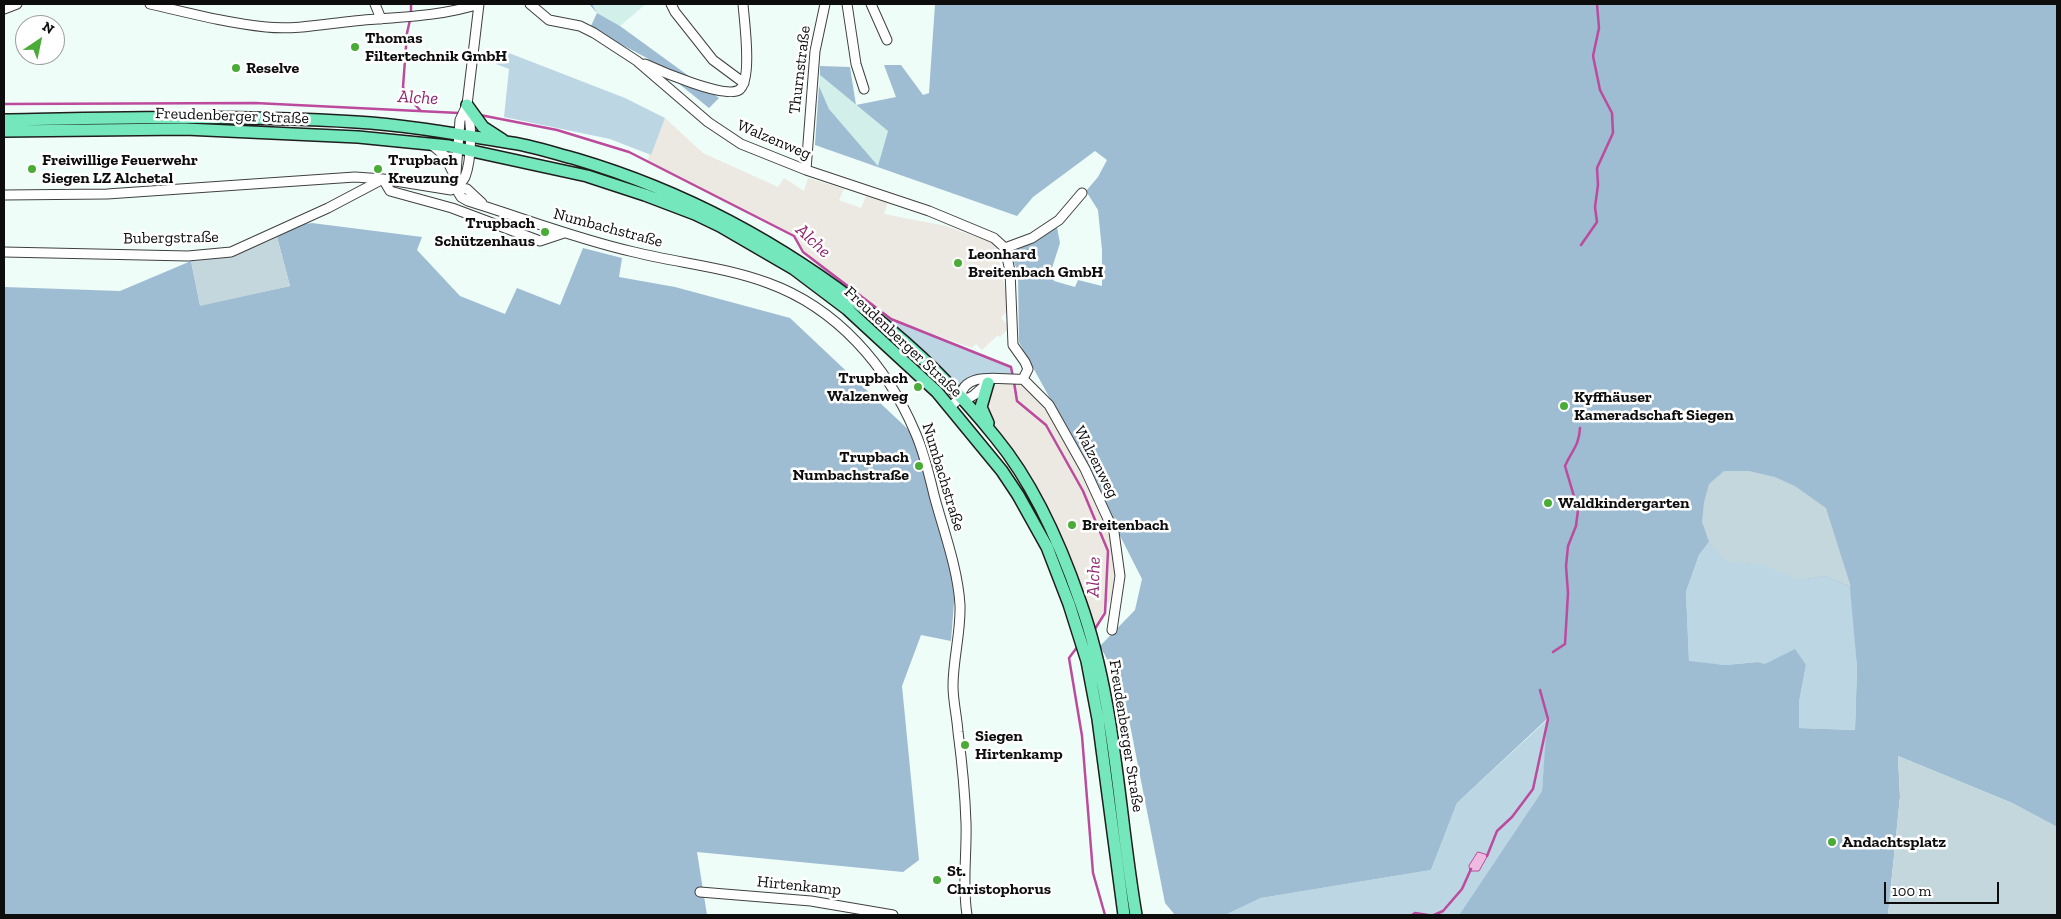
<!DOCTYPE html>
<meta charset="utf-8">
<style>
body{margin:0}
#map{position:relative;width:2061px;height:919px;overflow:hidden;background:#effdf8;font-family:"Zilla Slab",serif}
canvas{display:block}
.frame{position:absolute;inset:0;border:5px solid #0d0d0d;pointer-events:none}
.north{position:absolute;left:15px;top:15px;width:50px;height:50px;box-sizing:border-box;background:#fff;border:1px solid #9e9e9e;border-radius:50%;rotate:34deg;font-size:14px;font-weight:700;line-height:20px;text-align:center;color:#0d0d0d}
.north::after{content:'';display:block;margin:auto;width:18px;height:22px;background:#4bab37;clip-path:polygon(50% 0,100% 100%,50% 72%,0 100%)}
.scale{position:absolute;left:1884px;top:882px;width:115px;height:22px;box-sizing:border-box;border:2px solid #0d0d0d;border-top:0;padding-left:6px;font-size:15px;line-height:18px;white-space:nowrap;color:#0d0d0d;-webkit-text-stroke:4px #fff;paint-order:stroke}
</style>
<div id="map">
<canvas width="2061" height="919"></canvas>
<div class="frame"></div>
<div class="north">N</div>
<div class="scale">100 m</div>
</div>
<script>
const ctx = document.querySelector('canvas').getContext('2d');
ctx.lineJoin = 'round';
function fill(path, color) { ctx.fillStyle = color; ctx.fill(path, 'evenodd'); }
function strokePath(path, color, width, dash) { ctx.strokeStyle = color; ctx.lineWidth = width; ctx.lineCap = dash ? 'butt' : 'round'; ctx.setLineDash(dash || []); ctx.stroke(path); }
function drawText(font, color, halo, rows, align = 'center') {
  ctx.font = font + ' "Zilla Slab",serif'; ctx.lineWidth = 5; ctx.setLineDash([]); ctx.textBaseline = 'middle'; ctx.strokeStyle = halo; ctx.fillStyle = color; for (const [text, x, y, turn = 0] of rows) {
    ctx.save(); ctx.translate(x, y); ctx.rotate((+turn || 0) * Math.PI / 180); ctx.textAlign = isNaN(turn) ? turn : align; if (halo) ctx.strokeText(text, 0, 0); ctx.fillText(text, 0, 0); ctx.restore();
  }
}
fill(new Path2D(`
 M665,118L703,153L778,187L784,178L804,191L808,178L844,189L839,200L861,208L866,196L888,202L884,214L946,226L996,244L1009,309L1001,318L1010,327L1000,337L998,335L982,350L976,344L972,348L891,319L803,252L794,236L647,161Z
 M991,378L1023,379L1049,405L1115,527L1123,576L1091,635L1057,542L982,413Z`), '#ebe9e2');
fill(new Path2D(`
 M592,4H646L620,26L597,13Z
 M820,75L888,131L878,167L829,109L819,86Z`), '#d2f0e9');
fill(new Path2D(`
 M498,52L509,53L625,98L665,118L651,155L610,139L504,117L509,69L496,64Z
 M803,252L891,319L1011,367L1014,380L991,378L962,390L918,355Z
 M1709,542L1728,562L1763,565L1799,580L1825,575L1851,587L1857,668L1855,730L1798,728L1799,702L1806,665L1764,664L1758,662L1725,665L1689,662L1686,592L1699,555Z
 M1548,719L1542,791L1459,915H1225L1261,898L1431,870L1457,803Z`), '#bdd6e3');
fill(new Path2D(`
 M589,4H592L597,13L620,26L719,98L709,108L647,58L590,28L597,13Z
 M935,4H2057V827L2012,803L1898,756L1900,797L1888,915H1459L1542,791L1547,719L1457,803L1431,870L1261,898L1225,915H1175L1165,903L1123,689L1100,646L1135,610L1142,579L1053,404L1019,342L1018,273L1010,251L1057,227L1060,243L1051,271L1054,281L1075,287L1078,280L1102,286V250L1098,210L1086,191L1098,177L1107,160L1095,151L1033,197L1017,216L815,145L819,86L829,109L878,166L888,131L820,75V66L850,67L856,105L896,97L884,65H901L923,95L929,93ZM1709,542L1728,562L1763,565L1799,580L1825,576L1850,587L1857,668L1855,730L1799,728V702L1806,665L1795,649L1765,664L1758,662L1725,665L1689,661L1686,592L1699,555Z
 M312,223L422,237L417,250L460,296L505,314L517,288L560,305L583,248L622,258L619,277L675,287L790,318L930,450L955,590L951,641L921,635L902,686L919,860L903,872L697,852L707,915H4V287L120,291L191,261L200,305L290,286L277,237L283,227Z`), '#9ebcd2');
fill(new Path2D(`
 M277,237L290,286L200,306L191,261C226,258 245,252 277,237Z
 M1724,471H1749L1775,477L1795,486L1826,508L1851,587L1825,576L1799,580L1763,565L1728,562L1709,542L1702,522L1704,502L1709,484Z
 M1898,756L2012,803L2057,827V915H1888L1900,797Z`), '#c3d7dc');
const water = new Path2D(`
 M1478,852L1488,855L1479,871H1470L1469,866Z`);
fill(water, '#eebae1');
strokePath(water, '#bc4a9d', 1);
strokePath(new Path2D(`
 M411,15V4
 M410,20L407,33L403,87L408,97L420,110
 M4,104L255,103L459,113
 M480,115L557,130L629,152L794,236L803,252L891,319L1011,367L1013,377
 M1581,245L1597,222L1595,207L1598,185L1597,168L1613,133L1612,113L1600,90L1593,56L1599,28L1597,4
 M1014,382L1017,401L1046,425L1083,491L1108,551L1105,613L1093,632
 M1078,646L1069,658L1082,736L1093,873L1105,915
 M1553,652L1565,644L1568,593L1566,566L1568,546L1576,526L1578,510L1565,466C1572,450 1579,446 1580,428
 M1487,856L1497,831L1512,817L1533,789L1548,719L1540,690
 M1412,915L1415,913L1428,915
 M1434,915L1443,911L1462,889L1471,869`), '#bc4a9d', 2.5);
const minor = new Path2D(`
 M150,4C189,13 227,23 266,27C295,30 325,24 354,21C395,17 439,17 479,4
 M375,4L381,19
 M530,4L549,20L580,26L594,33L637,61L708,122L741,144L806,170L929,211L994,238L1005,248L1010,271L1013,345L1025,362L1028,369L1023,379C1003,381 964,369 960,398
 M671,4L675,12L713,60L744,83
 M847,4L856,64L864,89
 M871,4L887,40
 M4,9L17,4
 M645,64C660,71 725,99 739,90C753,81 744,19 743,4
 M431,144L445,156L455,177
 M806,170L815,51L825,4
 M383,179L390,191L452,208L540,241L564,233
 M455,187L461,197L468,201C523,218 577,239 634,252C678,263 725,267 768,283C837,308 887,366 915,432C924,452 929,474 934,495C943,529 958,569 960,605C961,632 953,659 953,686C953,701 957,717 958,732C962,762 965,793 966,823C967,854 962,884 967,915
 M455,187L460,120L467,105
 M455,187L467,189L482,203
 M4,195L107,194L355,177L383,179L451,190C456,187 462,183 465,177C472,159 472,123 467,105L479,4
 M1005,248L1032,238L1059,220L1082,193
 M4,252L188,256L231,252L328,208L383,179
 M1023,379L1049,405L1085,469L1114,532L1120,576L1112,630
 M950,407L960,398H969L974,395L989,382
 M700,892L811,901L893,915`);
const major = new Path2D(`
 M467,105L483,127L503,140
 M4,120C121,118 239,115 356,122C406,125 456,134 506,142C530,145 553,153 576,159C684,191 783,244 871,314C917,350 960,393 996,438C1033,483 1061,546 1080,601C1116,702 1118,810 1136,915
 M4,131L185,129L358,137L449,146L587,176L645,195L695,214L720,226L794,269L847,309L937,392L1002,471L1018,495L1047,547L1069,604L1087,661L1098,719L1124,915
 M988,383L981,407L988,423`);
strokePath(minor, '#404040', 11);
strokePath(major, '#1e1e1e', 14);
strokePath(minor, '#fff', 9);
strokePath(major, '#75e7bc', 11);
for (const [x, y, r, color] of [
 [355,47,5,"#4bab37"],
 [236,68,5,"#4bab37"],
 [32,169,5,"#4bab37"],
 [378,169,5,"#4bab37"],
 [545,232,5,"#4bab37"],
 [958,263,5,"#4bab37"],
 [918,387,5,"#4bab37"],
 [1564,406,5,"#4bab37"],
 [919,466,5,"#4bab37"],
 [1548,503,5,"#4bab37"],
 [1072,525,5,"#4bab37"],
 [965,745,5,"#4bab37"],
 [1832,842,5,"#4bab37"],
 [937,880,5,"#4bab37"]
]) { const dot = new Path2D(); dot.arc(x, y, r, 0, 2 * Math.PI); ctx.fillStyle = color; ctx.fill(dot); strokePath(dot, '#fff', 2); }
drawText('bold 16px', '#0d0d0d', '#fff', [
 ["Thomas",365,38],
 ["Filtertechnik GmbH",365,56],
 ["Reselve",246,68],
 ["Freiwillige Feuerwehr",42,160],
 ["Siegen LZ Alchetal",42,178],
 ["Trupbach",388,160],
 ["Kreuzung",388,178],
 ["Trupbach",535,223,"right"],
 ["Schützenhaus",535,241,"right"],
 ["Leonhard",968,254],
 ["Breitenbach GmbH",968,272],
 ["Trupbach",908,378,"right"],
 ["Walzenweg",908,396,"right"],
 ["Kyffhäuser",1574,397],
 ["Kameradschaft Siegen",1574,415],
 ["Trupbach",909,457,"right"],
 ["Numbachstraße",909,475,"right"],
 ["Waldkindergarten",1558,503],
 ["Breitenbach",1082,525],
 ["Siegen",975,736],
 ["Hirtenkamp",975,754],
 ["Andachtsplatz",1842,842],
 ["St.",947,871],
 ["Christophorus",947,889]
], 'left');
drawText('16px', '#0d0d0d', '#fff', [
 ["Thurnstraße",800,70,-83],
 ["Freudenberger Straße",232,116,2],
 ["Walzenweg",774,140,23],
 ["Numbachstraße",608,228,15],
 ["Bubergstraße",171,238,-1],
 ["Freudenberger Straße",903,342,43],
 ["Walzenweg",1096,462,63],
 ["Numbachstraße",943,477,73],
 ["Freudenberger Straße",1126,736,81],
 ["Hirtenkamp",799,886,6]
]);
drawText('italic 18px', '#8f266f', '#fff', [
 ["Alche",418,98,3],
 ["Alche",813,241,43],
 ["Alche",1094,577,-88]
]);
</script>
